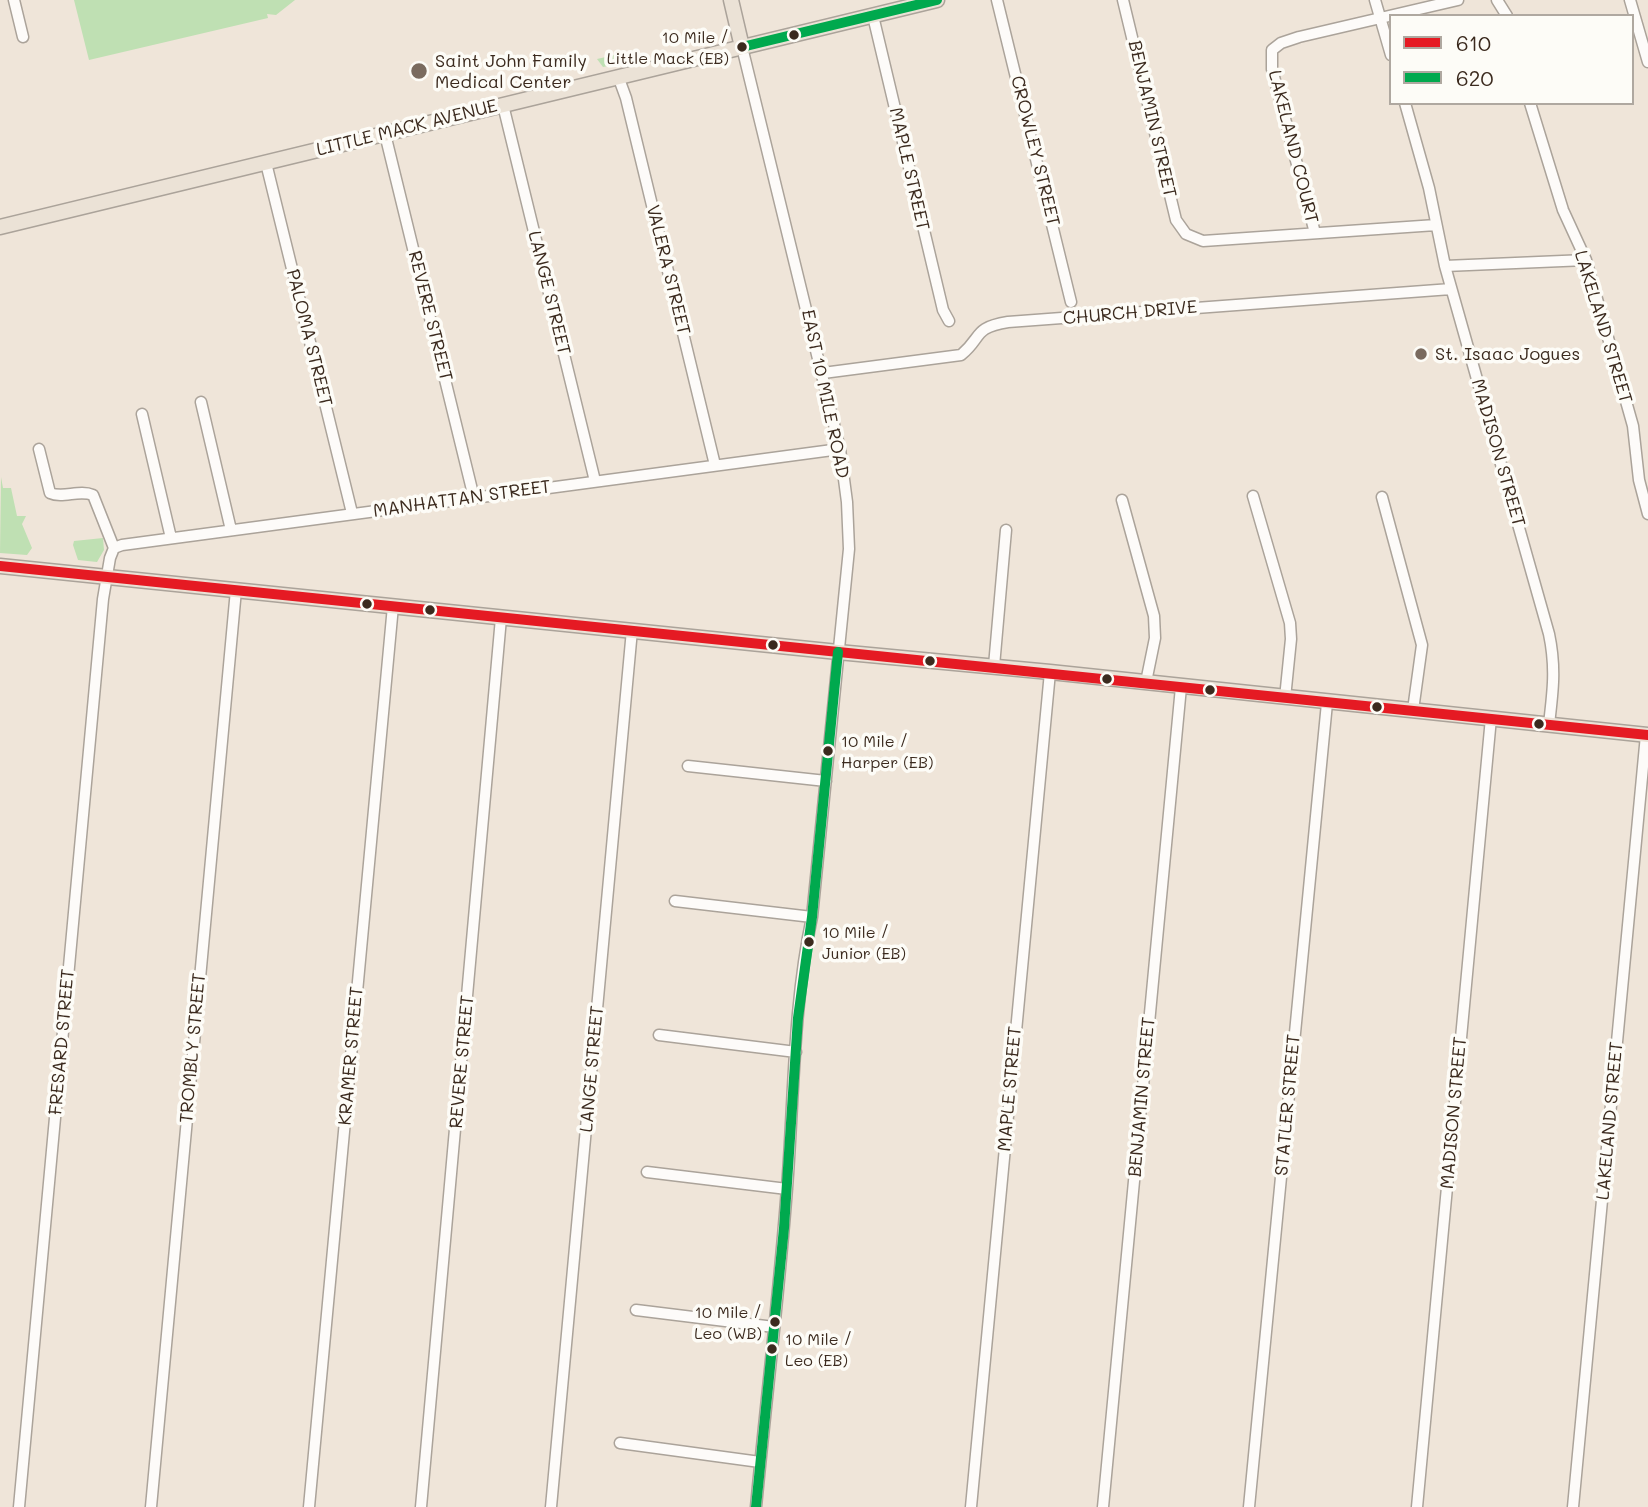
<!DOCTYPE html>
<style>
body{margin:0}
#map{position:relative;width:1648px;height:1507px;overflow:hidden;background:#efe5d9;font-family:Mali,sans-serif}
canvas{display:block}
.legend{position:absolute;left:1389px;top:14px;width:245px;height:91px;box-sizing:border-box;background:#fdfcf7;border:2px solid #afa8a0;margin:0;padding:9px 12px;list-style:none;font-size:21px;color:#3b2a1e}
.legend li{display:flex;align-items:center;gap:14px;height:35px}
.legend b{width:35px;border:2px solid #afa8a0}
</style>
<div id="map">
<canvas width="1648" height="1507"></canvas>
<ul class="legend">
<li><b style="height:9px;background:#e51a23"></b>610</li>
<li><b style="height:9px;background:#00a94e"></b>620</li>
</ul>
</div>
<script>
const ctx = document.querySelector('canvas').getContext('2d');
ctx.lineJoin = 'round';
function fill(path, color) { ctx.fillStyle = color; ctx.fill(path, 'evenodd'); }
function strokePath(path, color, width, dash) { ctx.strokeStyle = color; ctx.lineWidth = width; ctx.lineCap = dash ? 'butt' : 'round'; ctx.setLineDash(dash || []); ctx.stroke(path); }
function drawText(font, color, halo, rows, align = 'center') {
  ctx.font = font + ' Mali,sans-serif'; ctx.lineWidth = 7; ctx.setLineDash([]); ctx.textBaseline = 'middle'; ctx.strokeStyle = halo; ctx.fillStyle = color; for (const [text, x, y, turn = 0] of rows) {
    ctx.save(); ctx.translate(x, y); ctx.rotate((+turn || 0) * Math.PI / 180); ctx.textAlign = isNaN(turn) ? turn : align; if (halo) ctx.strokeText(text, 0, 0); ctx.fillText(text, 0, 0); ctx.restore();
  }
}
fill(new Path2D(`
 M74,0H295L276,15L267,14L268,18L89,60Z
 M636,50L632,61L603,67L597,59Z
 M1,477L3,488H11L17,516H26L22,524L32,548L27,555L0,553Z
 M103,538L104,550L97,562L78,560L73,545L74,541Z`), '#bfe0b3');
const minor = new Path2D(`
 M14,0L23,37
 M997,0L1071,302
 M1123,0L1176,220L1186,234L1203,241L1436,225
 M1375,0L1391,55
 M1497,0L1507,16
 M1630,0L1648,62
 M873,16L943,310L949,321
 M742,47L840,449L847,502L849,549L812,917C793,1006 794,1098 787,1188C779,1295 766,1401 756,1507
 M618,76L626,98L715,465
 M1405,103L1429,188L1445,266L1549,634C1556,667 1553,691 1549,724
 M1530,103L1563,210L1586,260L1633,426L1639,480L1648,514
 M503,105L595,481
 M385,134L474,498
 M266,163L352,513
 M1315,233L1272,69V50L1281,43L1299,37L1458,0
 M1445,266L1586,260
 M823,373L961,355C983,337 972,328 1008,322L1451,289
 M201,402L231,530
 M142,414L171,538
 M39,449L50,493C63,499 79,489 93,495L114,548
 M1253,496L1290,623L1291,639L1285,698
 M1382,497L1422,645L1413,710
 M1122,500L1154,616L1155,638L1146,682
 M994,666L1006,530
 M688,766L826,781
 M675,901L812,917
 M659,1035L796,1052
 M647,1172L787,1189
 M636,1310L774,1327
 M620,1443L760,1462
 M19,1507L103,599L110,558L114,548L122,545L840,449
 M151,1507L236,590
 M309,1507L393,606
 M421,1507L501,618
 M551,1507L632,630
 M971,1507L1050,672
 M1103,1507L1181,687
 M1249,1507L1327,703
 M1417,1507L1491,718
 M1573,1507L1646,735`);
const major = new Path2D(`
 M731,0L742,47
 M0,227L937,0
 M0,566L838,652L1050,672L1648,735`);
strokePath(minor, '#aba39a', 13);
strokePath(major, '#aba39a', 17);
strokePath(minor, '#fdfbf9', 10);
strokePath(major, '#ebe2d6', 14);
strokePath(new Path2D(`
 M0,566L1648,735`), '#e51a23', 10);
strokePath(new Path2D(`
 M742,47L937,0
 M756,1507L784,1228L798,1018L812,917L838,652`), '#00a94e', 10);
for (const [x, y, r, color] of [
 [794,35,6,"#3b2a1e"],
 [742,47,6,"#3b2a1e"],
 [419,71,9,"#7a6b5f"],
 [1421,354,7,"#7a6b5f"],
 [367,604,6,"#3b2a1e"],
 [430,610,6,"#3b2a1e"],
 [773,645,6,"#3b2a1e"],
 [930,661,6,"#3b2a1e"],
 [1107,679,6,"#3b2a1e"],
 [1210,690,6,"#3b2a1e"],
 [1377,707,6,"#3b2a1e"],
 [1539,724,6,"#3b2a1e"],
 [828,751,6,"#3b2a1e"],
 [809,942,6,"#3b2a1e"],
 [775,1322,6,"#3b2a1e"],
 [772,1349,6,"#3b2a1e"]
]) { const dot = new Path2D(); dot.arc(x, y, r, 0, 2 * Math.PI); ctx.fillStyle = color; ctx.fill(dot); strokePath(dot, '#fdfcf7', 2.5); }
drawText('16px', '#3b2a1e', '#fdfcf7', [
 ["10 Mile /",729,38,"right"],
 ["Little Mack (EB)",729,59,"right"],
 ["10 Mile /",841,742],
 ["Harper (EB)",841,763],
 ["10 Mile /",822,933],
 ["Junior (EB)",822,954],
 ["10 Mile /",762,1313,"right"],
 ["Leo (WB)",762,1334,"right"],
 ["10 Mile /",785,1340],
 ["Leo (EB)",785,1361]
], 'left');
drawText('18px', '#3b2a1e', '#fdfcf7', [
 ["Saint John Family",435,61],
 ["Medical Center",435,82],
 ["St. Isaac Jogues",1435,354]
], 'left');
drawText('18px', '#3b2a1e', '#fdfcf7', [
 ["BENJAMIN STREET",1152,119,77],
 ["LITTLE MACK AVENUE",407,128,-14],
 ["LAKELAND COURT",1293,147,76],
 ["CROWLEY STREET",1035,151,76],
 ["MAPLE STREET",909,169,77],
 ["VALERA STREET",668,270,76],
 ["LANGE STREET",549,293,76],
 ["CHURCH DRIVE",1130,313,-5],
 ["REVERE STREET",430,316,76],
 ["LAKELAND STREET",1603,327,73],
 ["PALOMA STREET",309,338,76],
 ["EAST 10 MILE ROAD",825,394,78],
 ["MADISON STREET",1498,453,74],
 ["MANHATTAN STREET",462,499,-8],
 ["FRESARD STREET",62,1042,-85],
 ["TROMBLY STREET",193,1048,-85],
 ["KRAMER STREET",351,1056,-85],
 ["REVERE STREET",462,1062,-85],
 ["LANGE STREET",592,1069,-85],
 ["MAPLE STREET",1010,1089,-85],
 ["BENJAMIN STREET",1142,1097,-85],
 ["STATLER STREET",1288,1105,-85],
 ["MADISON STREET",1454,1113,-85],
 ["LAKELAND STREET",1610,1121,-85]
]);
</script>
